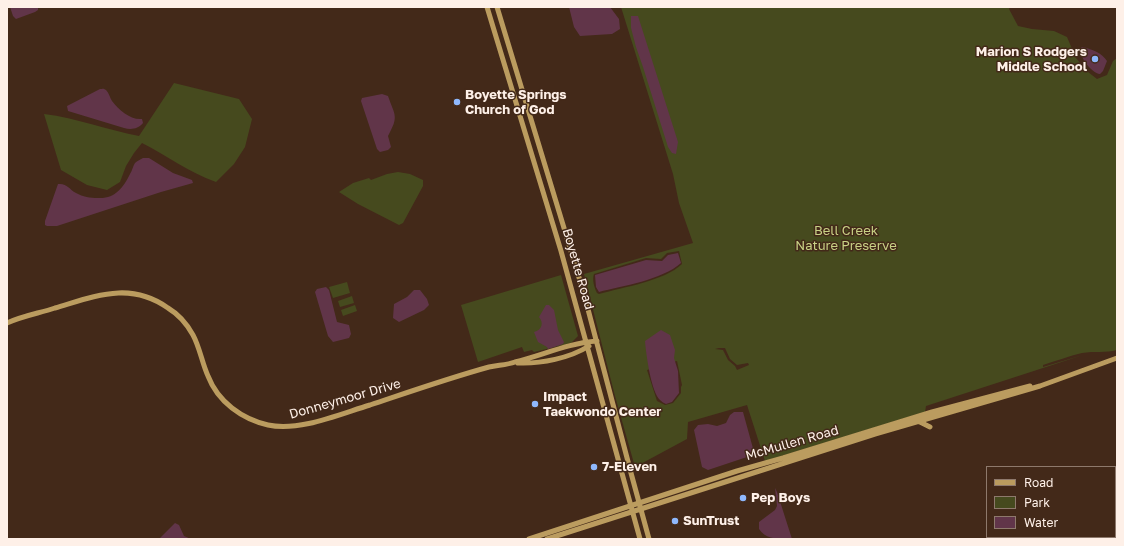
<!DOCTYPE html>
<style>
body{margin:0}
#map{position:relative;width:1124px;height:546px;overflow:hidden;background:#432919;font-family:"Golos Text",sans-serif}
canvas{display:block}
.frame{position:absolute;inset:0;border:8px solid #fef0e8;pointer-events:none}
.legend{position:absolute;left:986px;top:466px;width:130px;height:72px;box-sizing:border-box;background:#432919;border:1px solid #8e796c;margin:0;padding:5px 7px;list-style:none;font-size:12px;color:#fef0e8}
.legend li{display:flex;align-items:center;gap:8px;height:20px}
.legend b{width:20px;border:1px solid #8e796c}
</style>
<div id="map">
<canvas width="1124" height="546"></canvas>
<div class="frame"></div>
<ul class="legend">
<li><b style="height:5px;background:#bb9c5f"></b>Road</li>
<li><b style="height:11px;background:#464a1e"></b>Park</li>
<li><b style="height:11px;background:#613549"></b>Water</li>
</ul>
</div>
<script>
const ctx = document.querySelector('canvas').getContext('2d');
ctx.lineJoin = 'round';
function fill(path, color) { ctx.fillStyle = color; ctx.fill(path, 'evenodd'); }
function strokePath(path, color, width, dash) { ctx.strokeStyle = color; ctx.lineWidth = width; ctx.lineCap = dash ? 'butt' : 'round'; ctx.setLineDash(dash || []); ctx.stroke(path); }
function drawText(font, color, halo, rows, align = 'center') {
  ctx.font = font + ' "Golos Text",sans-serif'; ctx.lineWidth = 3; ctx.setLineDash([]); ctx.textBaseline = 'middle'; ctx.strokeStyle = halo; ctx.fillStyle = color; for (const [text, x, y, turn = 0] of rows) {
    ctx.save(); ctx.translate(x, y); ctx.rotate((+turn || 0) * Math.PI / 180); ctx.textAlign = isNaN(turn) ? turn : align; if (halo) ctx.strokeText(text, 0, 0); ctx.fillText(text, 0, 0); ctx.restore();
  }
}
fill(new Path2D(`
 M621,7H1010L1009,9L1018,26L1032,29L1054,31L1067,37L1076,58L1088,72L1097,79L1107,75L1113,61L1117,58V350C1106,353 1094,351 1082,353C1069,356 1056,361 1043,365V367L1083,355L926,406L925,412L765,461L747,405L688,422L687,439L635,467L615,396L584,274L693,243L679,203L673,174ZM679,251L682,264C664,281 624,287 599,294L597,293C594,287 592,279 594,274L646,258L661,259L667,253ZM719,348H725L730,359L737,365L748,363L749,365L737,370L735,366L728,360L723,350L715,349ZM677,361L682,385L681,387V393L673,403L665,405L657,401L647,370Z
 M174,83L239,99L252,119L245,147L234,164L216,182C188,172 168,156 142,143L134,153L126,166L120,182L107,190L87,185L61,170L44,114C77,118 107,130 139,136Z
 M398,172L410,174L423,180V186L403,223L399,225L358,204L339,192L353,183L369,178L371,180L387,174Z
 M561,275L578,336L571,343L534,352L532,350L524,352L522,347L478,362L461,305Z
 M347,282L350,293L333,298L329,287Z
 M352,296L354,303L340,307L338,301Z
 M355,305L357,311L343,316L341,310Z`), '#464a1e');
fill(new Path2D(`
 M10,7H38V10L35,12L16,19L13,16Z
 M569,7H610L619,19L620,29L612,34L580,36L574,27Z
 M638,16L678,142L676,154L672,153L668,147L643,67L636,47L631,28V16Z
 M1082,47C1092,49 1102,53 1107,61L1103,71L1100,74C1091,73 1080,57 1080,49Z
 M100,89C103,89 103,88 106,90C109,93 110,98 112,101C119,110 130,120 142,119L143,123C138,129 131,130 124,128L68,111L67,106Z
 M382,94L388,96C395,116 399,116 388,136L391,147L388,150L380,152L377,149L361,101L362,98Z
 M143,158H149L173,173L192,180L193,183L161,192L57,226H47L45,225V221L58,184C67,183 69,189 76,193C83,197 90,198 98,198C115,199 123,188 130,174C132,171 133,166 135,163C137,161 141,159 143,158Z
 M678,253L681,263C662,280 622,286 599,292L596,287L595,275L646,260L662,261L668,255Z
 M326,287L329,290L337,322L349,325L351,334L349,338L333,342L328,336L315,292L317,289Z
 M414,290H420L427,299L429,305L424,310L399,322L393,318L394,304L407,297Z
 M546,305H549L554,310L558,330L564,342L563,344L548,349L547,347L538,342L534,332C542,330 544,323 539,317Z
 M661,330L670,335L675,350L674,358L678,371L679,393L672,402L666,404C664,403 662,402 660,400C651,392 646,354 645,341Z
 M734,412H743L754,452L750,456L708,470L702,467L694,430L698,425L708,424L717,426L726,423L730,415Z
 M775,488L777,492L792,539C779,539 766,540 759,529V522L775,510L777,506Z
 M175,523L179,525L184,536L191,539H159Z`), '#613549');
strokePath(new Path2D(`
 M487,7L561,251L640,539
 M497,7L584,294L631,473L649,539
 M7,323C22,316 40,313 55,308C96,296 130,281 168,308C178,314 187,324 193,335C200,348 202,363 208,376C218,402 242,419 268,425C299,432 340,414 370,405C409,392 449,378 489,367C498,365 507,365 515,362C543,355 569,343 597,341
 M518,363C541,364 570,358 589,346
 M918,421L930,427
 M529,539L737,471L783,458L932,412L1030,386
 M547,539L875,434L1040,386L1117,358`), '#bb9c5f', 5);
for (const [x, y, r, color] of [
 [1095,59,4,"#8fb8fd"],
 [457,102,4,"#8fb8fd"],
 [535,404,4,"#8fb8fd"],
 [594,467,4,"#8fb8fd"],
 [743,498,4,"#8fb8fd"],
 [675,521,4,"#8fb8fd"]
]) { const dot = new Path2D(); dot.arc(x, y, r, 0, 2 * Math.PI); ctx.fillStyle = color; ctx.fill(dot); strokePath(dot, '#432919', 1.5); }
drawText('bold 13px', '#fef0e8', '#432919', [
 ["Marion S Rodgers",1087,52,"right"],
 ["Middle School",1087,67,"right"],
 ["Boyette Springs",465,95],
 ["Church of God",465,110],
 ["Impact",543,397],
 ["Taekwondo Center",543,412],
 ["7-Eleven",602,467],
 ["Pep Boys",751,498],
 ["SunTrust",683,521]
], 'left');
drawText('13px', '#c8d185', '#432919', [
 ["Bell Creek",846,231],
 ["Nature Preserve",846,246]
]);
drawText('13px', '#fef0e8', '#432919', [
 ["Boyette Road",578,269,74],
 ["Donneymoor Drive",345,399,-16],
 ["McMullen Road",792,443,-16]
]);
</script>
